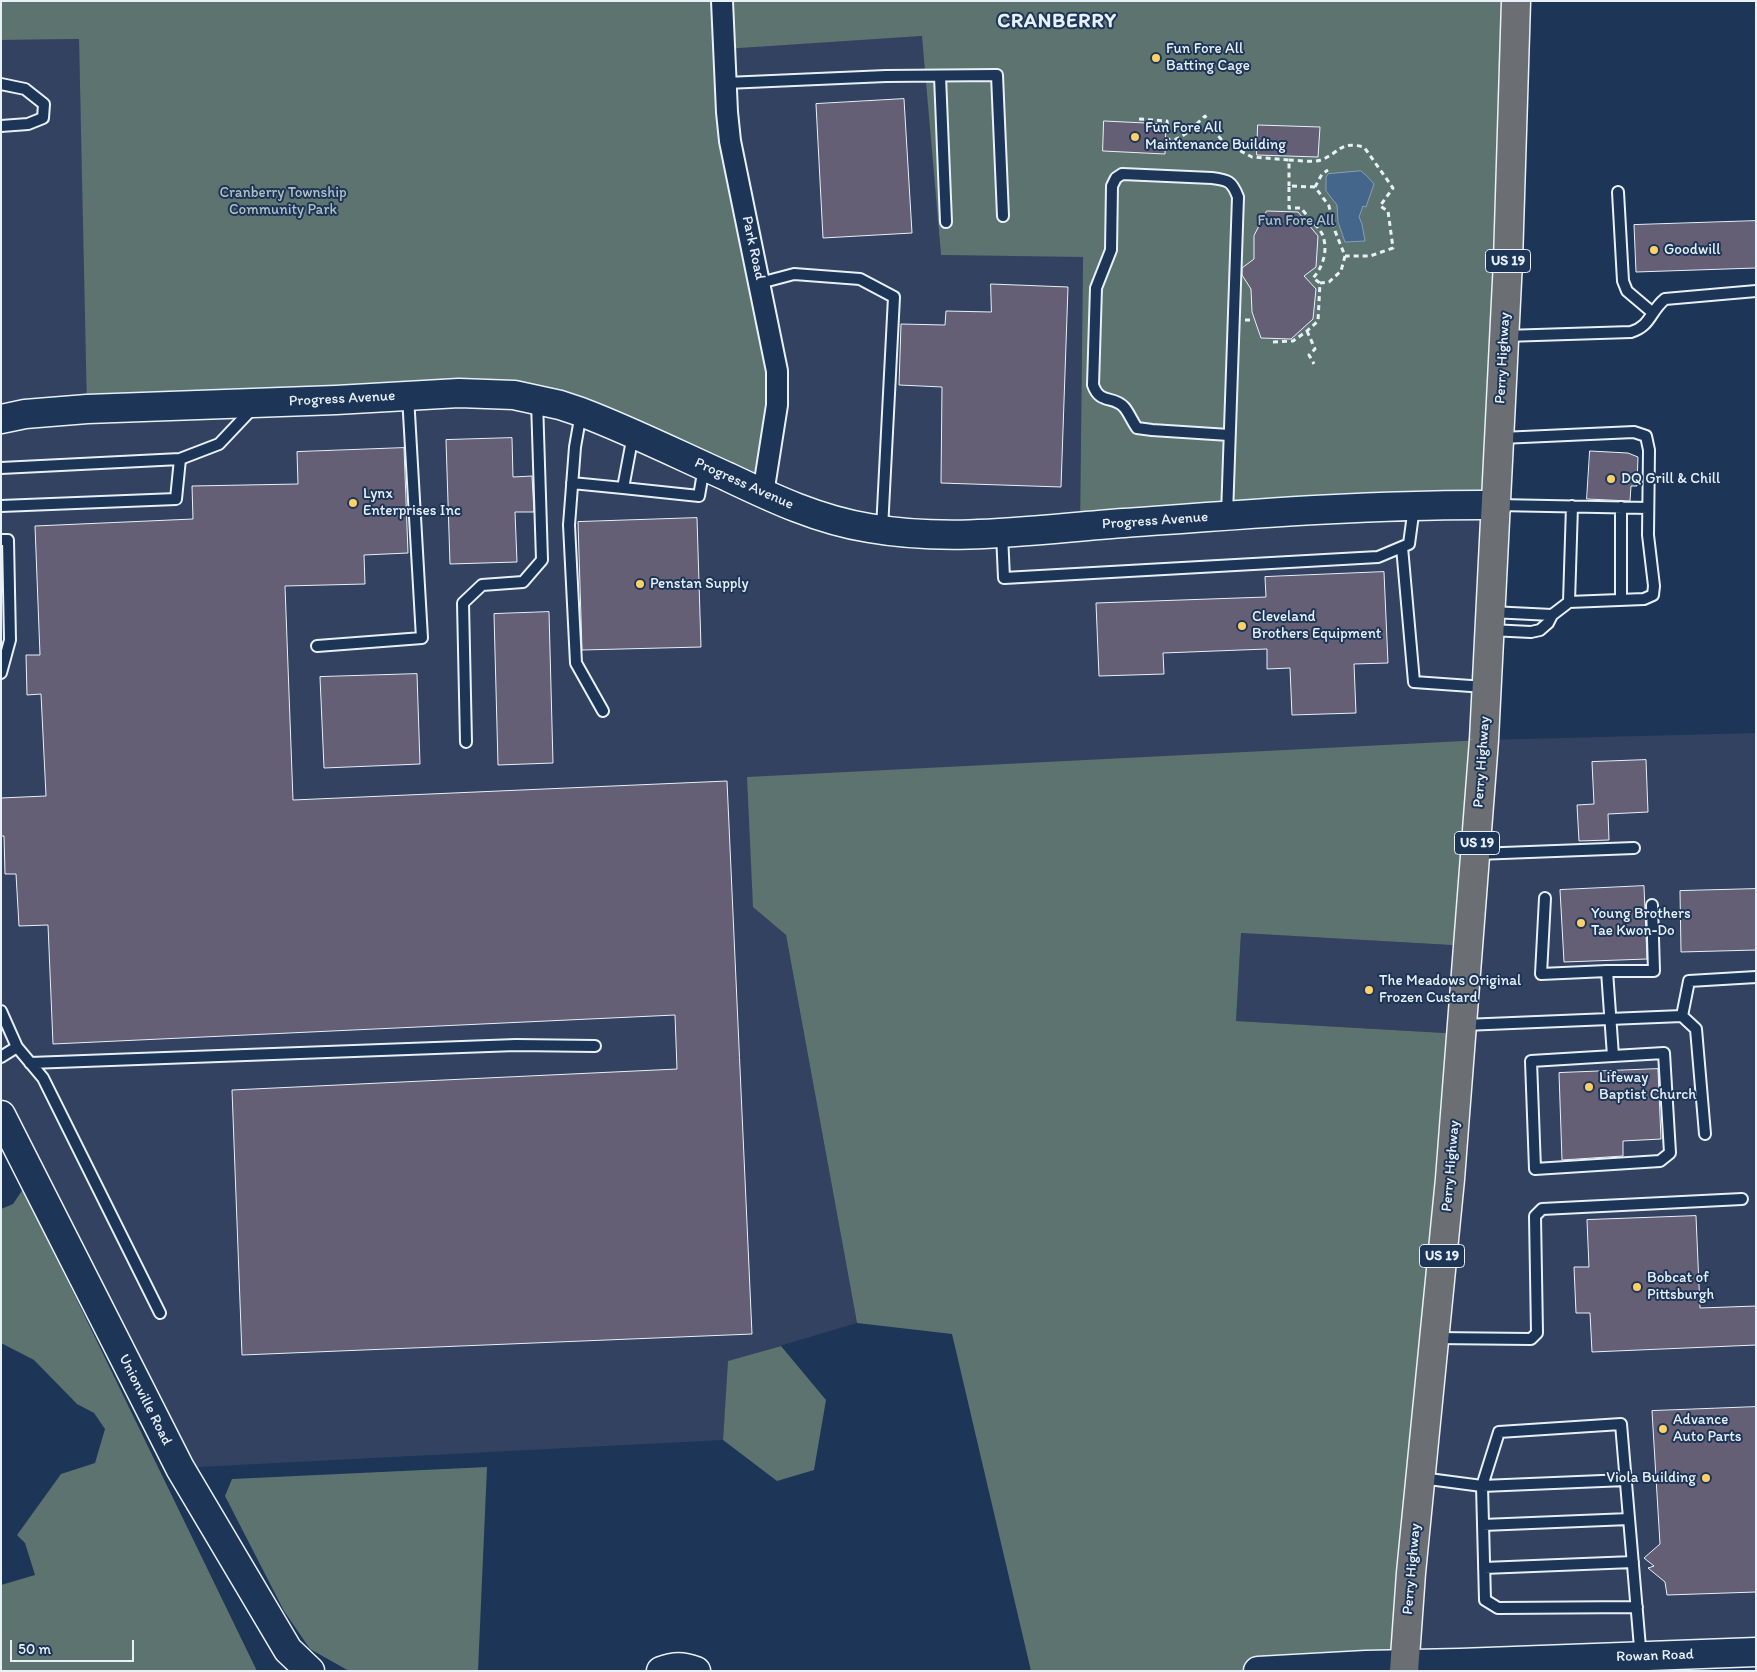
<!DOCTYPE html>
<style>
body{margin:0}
#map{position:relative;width:1757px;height:1672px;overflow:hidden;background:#1d3557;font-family:Itim,sans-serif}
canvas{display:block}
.frame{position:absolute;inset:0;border:2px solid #e8f1f8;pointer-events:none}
.scale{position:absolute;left:10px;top:1640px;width:124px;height:22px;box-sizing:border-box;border:2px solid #e8f1f8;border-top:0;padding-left:6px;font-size:15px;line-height:18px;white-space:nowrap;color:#e8f1f8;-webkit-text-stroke:4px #1d3557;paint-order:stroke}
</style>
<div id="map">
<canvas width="1757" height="1672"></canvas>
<div class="frame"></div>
<div class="scale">50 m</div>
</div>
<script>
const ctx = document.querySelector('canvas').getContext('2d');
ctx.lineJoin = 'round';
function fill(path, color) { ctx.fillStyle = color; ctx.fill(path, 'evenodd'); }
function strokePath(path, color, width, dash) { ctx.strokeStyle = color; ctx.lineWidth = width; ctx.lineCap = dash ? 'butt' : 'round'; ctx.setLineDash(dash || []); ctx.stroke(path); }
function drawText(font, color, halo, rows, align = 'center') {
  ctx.font = font + ' Itim,sans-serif'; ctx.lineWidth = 4; ctx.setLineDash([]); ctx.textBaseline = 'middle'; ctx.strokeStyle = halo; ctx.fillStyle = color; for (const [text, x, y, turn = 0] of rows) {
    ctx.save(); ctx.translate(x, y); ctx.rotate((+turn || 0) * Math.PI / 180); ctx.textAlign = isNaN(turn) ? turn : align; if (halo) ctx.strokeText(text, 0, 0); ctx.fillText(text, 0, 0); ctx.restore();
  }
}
fill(new Path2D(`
 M923,36L941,255L1083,256L1080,526L1497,505L1485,740L1756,733V1652L1667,1655L1668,1671H1258L1462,1034L1236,1021L1241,933L1469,946L1484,740L753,906L786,935L857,1323L729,1361L723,1440L180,1468L1,1115V40L79,39L88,409L724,48Z`), '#324260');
fill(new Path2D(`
 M1,1H1516L1497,505L1080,526L1083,257L941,255L922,36L724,49L775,356L763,494L537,400L87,409L79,39L1,40Z
 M1484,740L1469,946L1241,933L1236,1021L1462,1034L1404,1664L1258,1671H1031L952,1334L857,1323L786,935L753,907L747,777Z
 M23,1189L257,1671H1V1585L35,1575L25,1543L17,1535L61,1474L95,1463L105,1429L94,1413L77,1404L34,1360L1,1343V1209L13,1204Z
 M781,1346L826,1400L814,1470L777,1481L723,1440L728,1361Z
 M487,1467L478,1671H349L310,1649L284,1611L225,1496L232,1479Z`), '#5c736f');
const water = new Path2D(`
 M1361,171L1367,176L1374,184L1366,207L1363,206L1359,217L1362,224L1365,241L1345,242L1338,222L1337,205L1326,191V177L1328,174Z`);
fill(water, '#45668b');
strokePath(water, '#869eb7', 1);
const building = new Path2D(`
 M904,99L912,233L823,238L816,104Z
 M1104,121L1166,124L1165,154L1103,151Z
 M1258,125L1320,127L1318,157L1257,155Z
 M1267,211L1298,212L1318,236L1316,267L1304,276L1316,289L1313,319L1291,339L1261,338L1252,312L1251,289L1242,275V268L1254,259V236Z
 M1756,221V268L1636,272L1634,225Z
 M991,284L1068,287L1061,487L941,483L942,387L899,385L901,324L945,325L946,311L991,312Z
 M512,438L513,477L532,476L534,512H515L517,562L450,564L446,440Z
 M404,448L408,553L364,555L365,584L285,586L293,800L727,781L752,1334L242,1355L232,1090L677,1069L675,1015L53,1044L48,925L19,926L16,874H5L4,836H1V798L46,796L41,694L27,695L26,655H40L35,526L193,519L192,486L298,484L297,452Z
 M1590,451L1628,453L1638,457L1637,486H1631L1630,501L1587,499Z
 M697,518L701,647L582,650L578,522Z
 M1384,572L1388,663L1354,664L1356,713L1292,715L1290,668L1267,669V649L1163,653L1164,674L1099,676L1096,603L1266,597L1265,577Z
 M549,612L553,763L498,765L494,614Z
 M417,674L420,764L324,768L320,677Z
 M1646,760L1648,812L1608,814L1609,840L1579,841L1577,805L1594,804L1592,762Z
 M1644,886L1647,959L1564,962L1560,890Z
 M1756,889V950L1681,952L1680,891Z
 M1658,1069L1661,1139L1623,1141V1156L1562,1160L1559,1073Z
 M1696,1216L1700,1308L1756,1306V1345L1592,1352L1590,1313H1576L1574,1267H1589L1587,1220Z
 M1756,1407V1592L1667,1595L1665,1582L1648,1568L1654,1566L1644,1558L1660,1544L1652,1411Z`);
fill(building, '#645f74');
strokePath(building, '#e8f1f8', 1);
const lane = new Path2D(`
 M940,76L946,222
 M726,83L886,76L997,75L1003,216
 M1,84L25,89L44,104L43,118L28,124L1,126
 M1618,192L1623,281L1627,291L1653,313
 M760,283L794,274L860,279L894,297L882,529
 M1505,336L1631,332C1651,326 1650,311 1665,299L1756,291
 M581,413L575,447L569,525L576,663L603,711
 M1,468L180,459L219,444L254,407
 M572,483L623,488L633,435
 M623,488L699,496L704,467
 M1498,505L1648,508
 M1,506L176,499L180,459
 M1621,507V600
 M1227,515L1238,197C1232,181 1228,180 1212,178L1122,174L1116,178L1112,186L1111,250L1096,288L1093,385C1100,405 1113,395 1124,407C1128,411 1132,421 1137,428L1152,430L1229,435
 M1002,534L1004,578L1378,557L1409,544L1414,507
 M1,540H8L10,640L1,673
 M1402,547L1414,682L1485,687
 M1569,602L1572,506
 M1491,612L1552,615
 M1490,630L1531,632L1540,630L1548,623L1552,615L1569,602L1644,599L1653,595L1654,586L1648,535L1649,450L1646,436L1634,432L1501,438
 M317,646L422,638L408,396
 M466,742L463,603L482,585L523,582L542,560L537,401
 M1477,854L1634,848
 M1545,898L1541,974L1607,971L1613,1056L1664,1053L1670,1153L1660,1161L1535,1169L1531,1061L1613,1056
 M1607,971H1654L1652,905
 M1,1011L17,1047L43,1078L160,1313
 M1682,1016L1689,981L1756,977
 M1464,1025L1682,1016L1696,1029L1705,1134
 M1,1057L17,1047
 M30,1063L516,1045L595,1046
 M1435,1338L1531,1339L1537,1333L1535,1216L1542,1209L1742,1199
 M1421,1478L1482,1486L1499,1432L1621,1424L1642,1671
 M1626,1480L1482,1486L1485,1600L1498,1608L1637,1607
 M1483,1525L1629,1519
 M1484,1568L1633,1562`);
const street = new Path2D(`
 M722,1L727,112L730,141L777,371V405L763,494`);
const secondary = new Path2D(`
 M1,419L25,414L87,409L336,400L459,393L514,395L560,405L581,412C631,431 679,455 728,477C774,499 819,520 869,528C953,543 1040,529 1124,523C1248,514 1373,504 1497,505
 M1,1115L180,1468L288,1650L310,1671
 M661,1671C674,1666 683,1666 696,1671
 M1258,1671L1366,1665L1460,1663L1756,1652`);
const primary = new Path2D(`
 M1404,1671L1411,1573L1450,1179L1484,740L1508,261L1516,1`);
strokePath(lane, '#e8f1f8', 14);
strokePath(street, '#e8f1f8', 24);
strokePath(secondary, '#e8f1f8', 31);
strokePath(primary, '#e8f1f8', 31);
strokePath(new Path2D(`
 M1139,119L1167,121L1169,141C1184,139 1195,125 1205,116L1215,132L1226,145L1237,149L1252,157L1289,160V186
 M1289,160C1299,160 1312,163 1321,160C1341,152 1339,141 1364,147L1393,188L1380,206L1388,211L1393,248L1370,256H1345
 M1315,187L1289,186V208H1301C1306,215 1321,229 1323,236C1328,251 1323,267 1313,278L1320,283
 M1315,187L1322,174L1328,170
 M1245,320H1254
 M1307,331L1315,349L1309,355L1314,364
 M1273,342L1293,341L1307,331L1318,321L1320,283L1329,282L1341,271L1345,256L1335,231L1329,206L1315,187`), '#e8f1f8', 3, [5, 4]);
strokePath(lane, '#1d3557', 10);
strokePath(street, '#1d3557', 20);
strokePath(secondary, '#1d3557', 28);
strokePath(primary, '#6b6f74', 28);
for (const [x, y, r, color] of [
 [1156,58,5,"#ffd166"],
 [1135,137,5,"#ffd166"],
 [1654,250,5,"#ffd166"],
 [1611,479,5,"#ffd166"],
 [353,503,5,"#ffd166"],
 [640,584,5,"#ffd166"],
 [1242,626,5,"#ffd166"],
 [1581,923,5,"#ffd166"],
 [1369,990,5,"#ffd166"],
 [1589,1087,5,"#ffd166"],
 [1637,1287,5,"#ffd166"],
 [1663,1429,5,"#ffd166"],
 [1706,1478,5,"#ffd166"]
]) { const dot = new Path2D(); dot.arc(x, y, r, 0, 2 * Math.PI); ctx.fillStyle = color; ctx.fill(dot); strokePath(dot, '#1d3557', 2); }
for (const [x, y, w] of [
 [1508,261,45],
 [1477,843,45],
 [1442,1256,45]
]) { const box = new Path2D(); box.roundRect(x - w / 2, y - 11.5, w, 23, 4); ctx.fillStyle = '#1d3557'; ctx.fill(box); strokePath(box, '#e8f1f8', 1); }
drawText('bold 14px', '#e8f1f8', null, [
 ["US 19",1508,261],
 ["US 19",1477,843],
 ["US 19",1442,1256]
]);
drawText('15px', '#e8f1f8', '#1d3557', [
 ["Fun Fore All",1166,49],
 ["Batting Cage",1166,66],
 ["Fun Fore All",1145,128],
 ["Maintenance Building",1145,145],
 ["Goodwill",1664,250],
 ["DQ Grill & Chill",1621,479],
 ["Lynx",363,494],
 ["Enterprises Inc",363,511],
 ["Penstan Supply",650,584],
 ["Cleveland",1252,617],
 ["Brothers Equipment",1252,634],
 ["Young Brothers",1591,914],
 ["Tae Kwon-Do",1591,931],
 ["The Meadows Original",1379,981],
 ["Frozen Custard",1379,998],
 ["Lifeway",1599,1078],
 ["Baptist Church",1599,1095],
 ["Bobcat of",1647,1278],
 ["Pittsburgh",1647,1295],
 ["Advance",1673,1420],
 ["Auto Parts",1673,1437],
 ["Viola Building",1696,1478,"right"]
], 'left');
drawText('15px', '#b0bfc1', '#1d3557', [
 ["Cranberry Township",283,193],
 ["Community Park",283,210],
 ["Fun Fore All",1296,221]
]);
drawText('15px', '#e8f1f8', '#1d3557', [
 ["Park Road",753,248,78],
 ["Perry Highway",1503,358,-87],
 ["Progress Avenue",342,399,-3],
 ["Progress Avenue",744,484,24],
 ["Progress Avenue",1155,521,-4],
 ["Perry Highway",1482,762,-86],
 ["Perry Highway",1451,1166,-85],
 ["Unionville Road",145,1400,63],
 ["Perry Highway",1412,1569,-85],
 ["Rowan Road",1655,1656,-2]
]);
ctx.letterSpacing = '1px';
drawText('bold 20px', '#e8f1f8', '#1d3557', [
 ["CRANBERRY",1057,22]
]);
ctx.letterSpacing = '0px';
</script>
